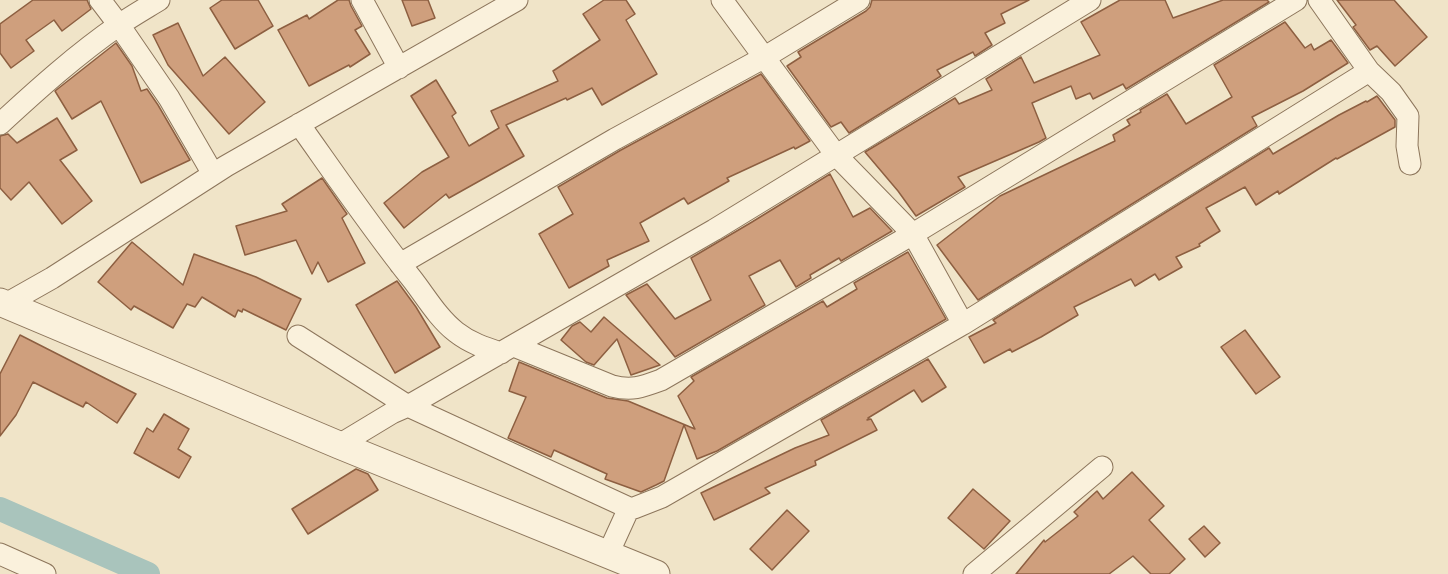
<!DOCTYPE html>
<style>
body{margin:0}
canvas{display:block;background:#f0e4c8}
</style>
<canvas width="1448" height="574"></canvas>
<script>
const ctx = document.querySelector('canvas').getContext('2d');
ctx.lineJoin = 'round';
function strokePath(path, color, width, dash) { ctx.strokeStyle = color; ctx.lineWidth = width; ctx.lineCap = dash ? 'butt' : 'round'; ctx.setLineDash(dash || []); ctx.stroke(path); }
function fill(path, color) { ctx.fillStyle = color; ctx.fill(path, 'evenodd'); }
strokePath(new Path2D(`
 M0,509L148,574`), '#a9c4bc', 24);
const building = new Path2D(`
 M33,0H87L91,9L62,31L54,20L26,40L34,51L11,68L0,53V24Z
 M222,0H258L273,26L235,49L210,8Z
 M338,0H349L351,6L362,26L355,30L370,54L350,67L349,65L309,86L278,30L307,15L309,19Z
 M402,0H428L435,18L412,26Z
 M604,0H626L635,14L626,20L657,74L602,105L592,88L567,100L566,98L506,125L524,156L449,198L446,194L404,228L384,203L422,172L449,157L411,96L436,80L456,113L452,116L469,146L499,128L491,111L558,81L553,71L600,40L583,14Z
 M872,0H1029L1001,14L1005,23L985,33L992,45L975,56L973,52L937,70L941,76L849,133L841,122L831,127L787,66L801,57L798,52L866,11L870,7Z
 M1120,0H1165L1173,18L1223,0H1267L1269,2L1126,89L1123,84L1093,99L1090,93L1076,99L1071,86L1032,103L1046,138L1039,142L958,177L965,187L916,216L898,191L865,152L955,98L959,104L992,90L986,79L1021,57L1034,83L1100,55L1081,22Z
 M1337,0H1394L1427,37L1395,66L1377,46L1370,50L1353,27L1356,25Z
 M1285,22L1305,48L1311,44L1314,50L1331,40L1348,63L1303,91L1252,117L1257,126L978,300L937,245L1000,196L1115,141L1113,135L1130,125L1127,120L1141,112L1140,110L1167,94L1186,124L1232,97L1214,65Z
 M178,23L203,76L225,57L265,102L229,134L168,65L153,35Z
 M116,43L132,66L141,91L147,89L158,105L190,160L141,183L101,101L72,119L55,91Z
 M761,74L810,141L795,149L794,147L727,178L729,181L688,204L684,198L640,223L649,241L607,260L609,266L569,288L539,234L573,214L558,187L621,150Z
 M1377,96L1395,120V127L1337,159L1336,158L1279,194L1278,191L1256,205L1245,187L1206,208L1220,231L1199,244L1200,246L1176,257L1182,267L1159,280L1155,274L1135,286L1131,279L1074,307L1078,315L1041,337L1012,352L1010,349L984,363L969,337L996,323L993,320L1269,148L1273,154L1339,115L1366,101L1367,102Z
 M57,118L77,150L60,160L92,201L62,224L29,182L11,200L0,188V136L8,134L17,143Z
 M830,174L853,217L870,208L892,231L841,261L839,258L810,275L811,278L796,287L780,260L749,276L765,305L675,357L626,295L647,284L675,319L711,300L691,258L752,222Z
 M322,178L347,214L342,218L365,263L328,282L318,262L312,274L296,240L245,255L236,226L287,211L282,204Z
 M132,242L183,285L194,254L256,277L301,299L286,330L243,309L242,312L238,310L235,317L202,297L195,307L187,304L173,328L134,306L131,310L98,282Z
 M908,252L946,319L717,451L697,459L684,425L664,481L656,485L641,492L605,479L607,474L554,450L551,457L508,438L526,397L509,391L519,362L607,398L628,401L695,429L678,396L694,381L691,377L823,301L827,307L857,289L854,283Z
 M397,281L416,307L440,347L395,373L356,305Z
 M604,317L612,324L660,365L631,375L617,339L594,365L586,362L561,340L572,326L580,322L591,332Z
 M1245,330L1280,377L1256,394L1221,347Z
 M20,335L136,394L117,423L86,402L83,407L33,382L16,415L0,436V374Z
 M928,359L946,387L922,402L914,390L868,418L869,419L867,420L871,419L877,430L815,461L816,465L765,488L770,493L714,520L701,493L795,448L829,435L821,420Z
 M164,414L189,429L178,449L191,457L179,478L134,453L147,428L153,432Z
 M356,469L368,474L378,490L308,534L292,509Z
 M1132,472L1164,506L1149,520L1185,559L1169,574H1151L1133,556L1109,574H1016L1044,540L1045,542L1078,516L1074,512L1097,491L1103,499Z
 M973,489L1010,521L984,549L948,518Z
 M787,510L809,531L772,570L750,549Z
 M1204,526L1220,543L1205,557L1189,539Z`);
fill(building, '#cf9f7d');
strokePath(building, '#8d5f41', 1.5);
const minor = new Path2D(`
 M100,0L119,25L169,98L213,174
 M362,0L399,68
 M722,0L836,155L913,234L963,324
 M1319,0L1369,71L1391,92L1408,116L1407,146L1410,164
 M0,124C38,89 77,54 119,25C132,16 146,8 159,0
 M299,124C336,176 372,229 412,279C426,297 438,318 456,332C470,343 485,348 501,353
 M400,264L615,139L765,57L859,0
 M6,304L52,278L226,166L517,0
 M298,336L408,406L629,508H634L662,497L963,324L1369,71
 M514,346L612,386C632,391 642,387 661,380L913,234L1296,0
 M339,445L392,413L408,406L714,230L1090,0
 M0,554L45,574
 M608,554L629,508
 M974,574L1102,467`);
const tertiary = new Path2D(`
 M0,302L339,445L656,574`);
strokePath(minor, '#8d765c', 23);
strokePath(tertiary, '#8d765c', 29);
strokePath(minor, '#faf1dc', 21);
strokePath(tertiary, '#faf1dc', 27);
</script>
